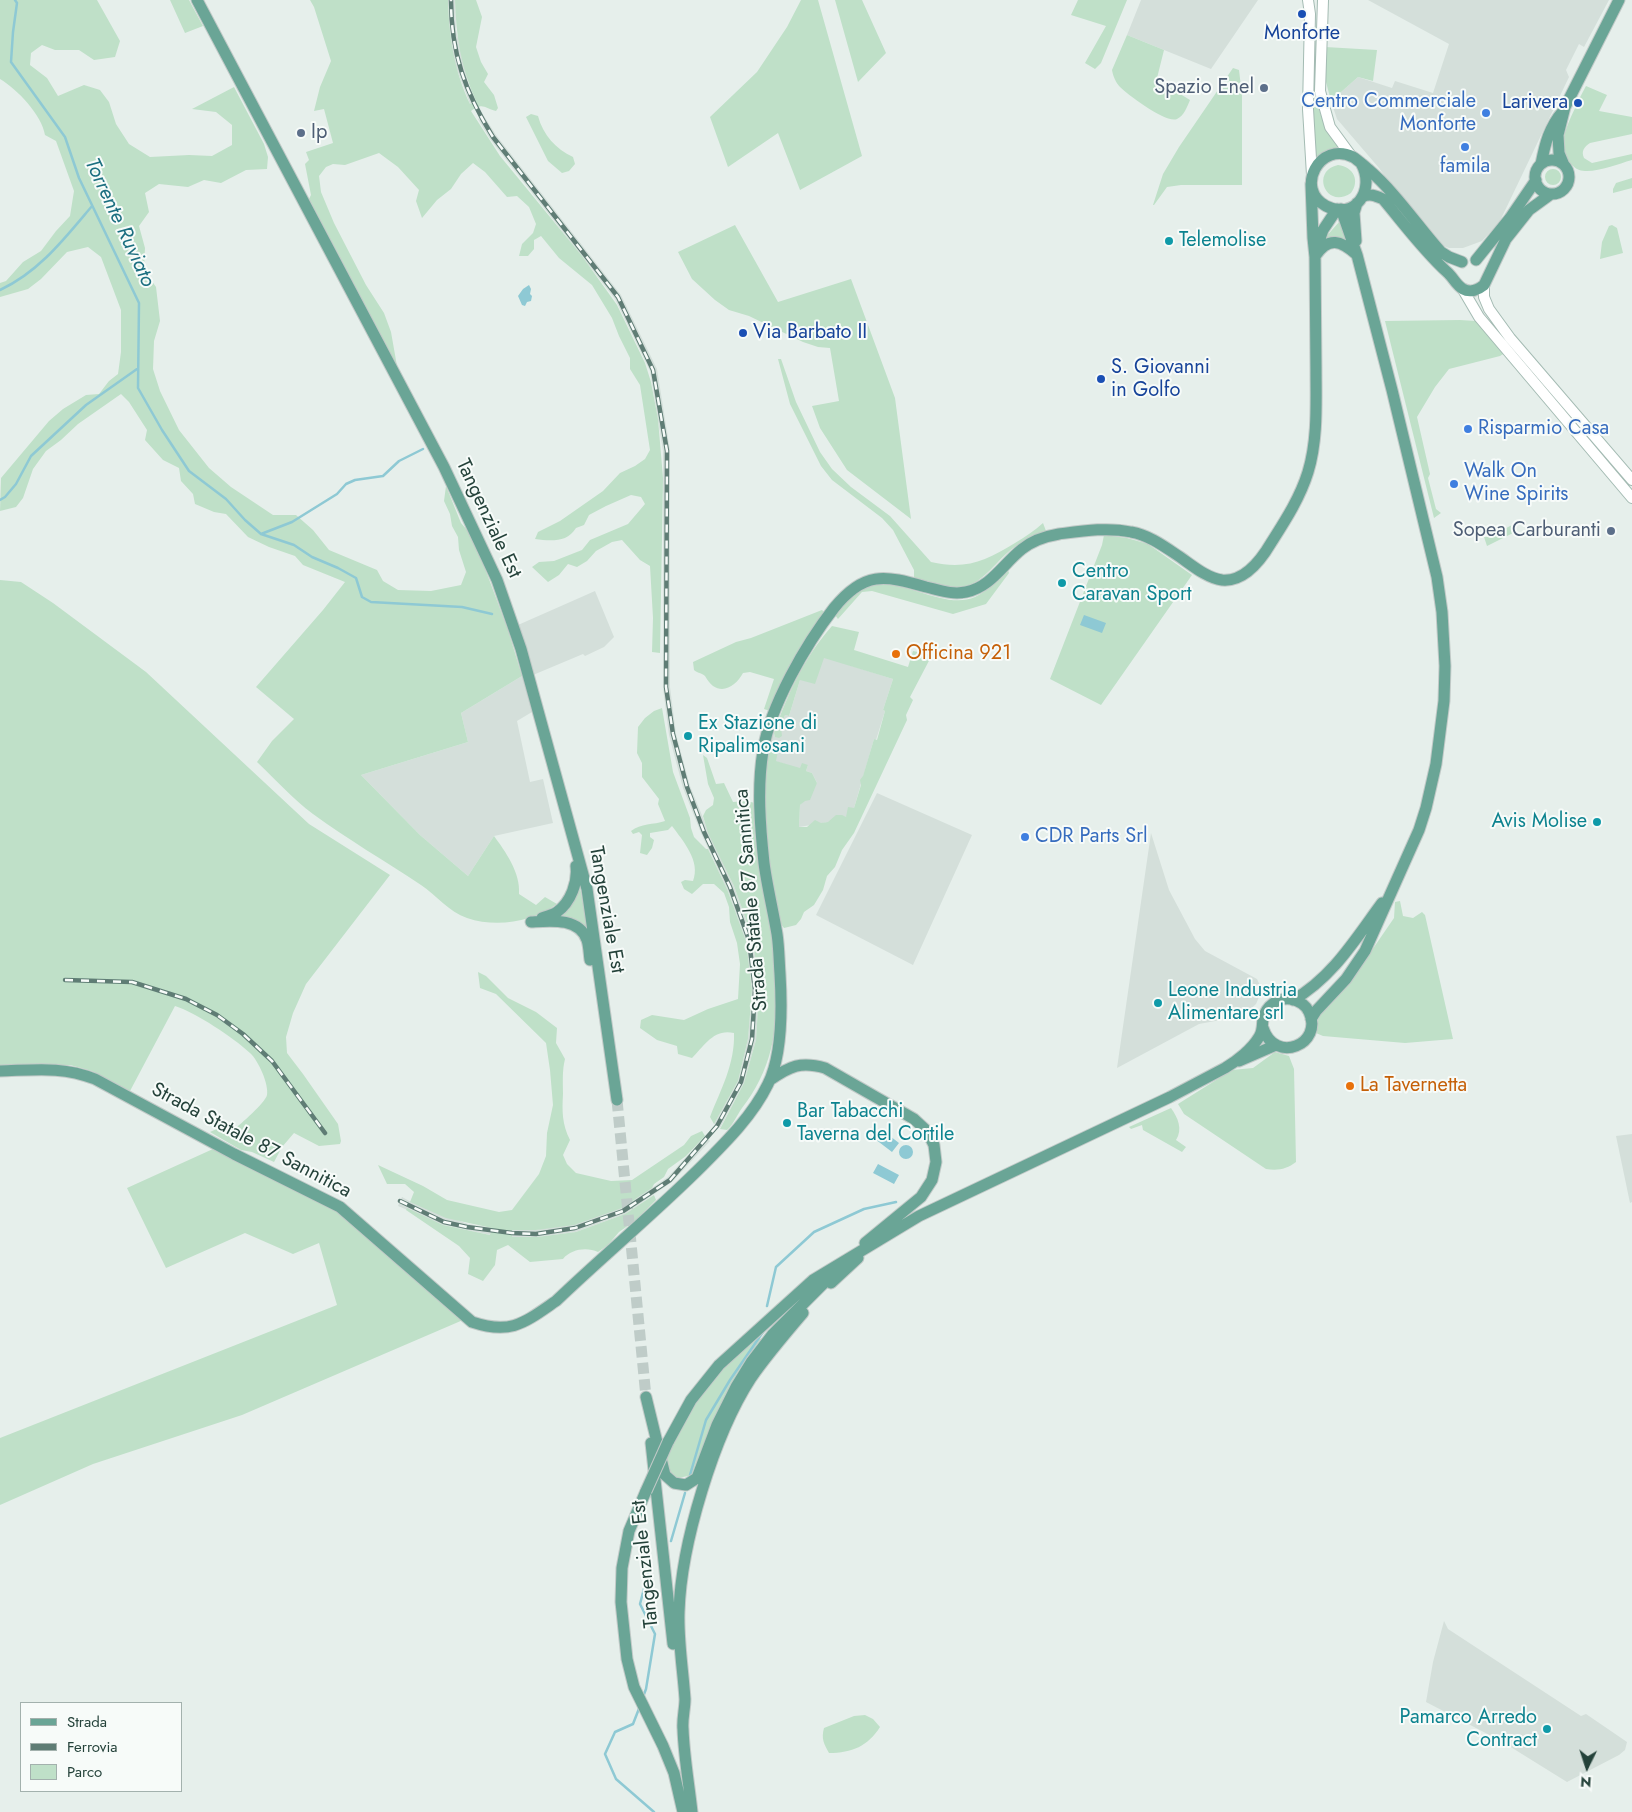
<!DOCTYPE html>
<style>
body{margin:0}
#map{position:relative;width:1632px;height:1812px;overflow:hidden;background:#e6efeb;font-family:Jost,sans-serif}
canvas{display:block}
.legend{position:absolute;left:20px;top:1702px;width:162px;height:90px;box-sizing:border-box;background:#f7fbf9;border:1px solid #a3b1ad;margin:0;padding:6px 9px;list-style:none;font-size:15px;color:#24423a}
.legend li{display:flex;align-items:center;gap:10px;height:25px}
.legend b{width:25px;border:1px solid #a3b1ad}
.north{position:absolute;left:1562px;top:1742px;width:50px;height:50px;-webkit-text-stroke:4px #f7fbf9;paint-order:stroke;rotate:184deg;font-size:14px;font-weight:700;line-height:20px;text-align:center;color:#24423a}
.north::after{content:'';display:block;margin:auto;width:18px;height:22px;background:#24423a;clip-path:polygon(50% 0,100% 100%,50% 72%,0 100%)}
</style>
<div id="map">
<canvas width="1632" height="1812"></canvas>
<ul class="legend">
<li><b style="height:6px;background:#6aa596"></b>Strada</li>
<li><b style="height:6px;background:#5f7d75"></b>Ferrovia</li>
<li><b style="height:14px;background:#bfe0c8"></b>Parco</li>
</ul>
<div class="north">N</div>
</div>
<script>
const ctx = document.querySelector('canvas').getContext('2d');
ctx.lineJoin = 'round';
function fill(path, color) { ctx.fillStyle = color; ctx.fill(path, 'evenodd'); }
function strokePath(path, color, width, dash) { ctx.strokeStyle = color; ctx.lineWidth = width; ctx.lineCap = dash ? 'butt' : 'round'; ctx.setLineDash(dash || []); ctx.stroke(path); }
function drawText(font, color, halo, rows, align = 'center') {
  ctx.font = font + ' Jost,sans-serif'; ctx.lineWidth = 4; ctx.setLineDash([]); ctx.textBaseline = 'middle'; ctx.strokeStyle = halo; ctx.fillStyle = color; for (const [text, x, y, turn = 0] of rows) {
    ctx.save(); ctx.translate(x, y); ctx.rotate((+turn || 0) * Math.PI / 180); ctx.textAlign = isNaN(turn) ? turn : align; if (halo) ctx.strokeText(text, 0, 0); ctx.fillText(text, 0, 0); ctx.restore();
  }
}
fill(new Path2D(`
 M448,0H455L456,30L469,86L476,101L470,104L454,62L449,30Z
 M1141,0H1258L1211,69L1127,35Z
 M1368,0H1609L1584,47L1579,44L1566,70L1569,77L1499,223L1482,241L1463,248H1449L1441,245L1396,192L1379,168L1337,119L1331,101L1358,77L1392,88L1395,81L1433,93L1449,44Z
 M484,116L496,135L621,295L657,369L670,450V687L676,734L690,786L708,830L734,886L753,939L759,990L756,1040L744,1083L720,1128L714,1124L738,1081L748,1039L752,990L746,941L727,889L701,833L683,788L669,735L663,688V451L650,371L615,299L490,139L478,119Z
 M595,591L614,637L604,647L585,656L583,654L533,675L518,625Z
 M824,657L893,679L883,710L885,711L876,740L874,739L854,808L846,817L829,822L799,827L800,805L817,783L812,773L806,771L808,765L800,769L775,761L779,746L770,740L774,733L775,737L782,730L781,727L785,715L789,716L800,680Z
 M522,676L532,712L517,721L530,782L543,779L553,823L494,836L468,876L420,835L361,775L468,742L461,713Z
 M877,793L972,835L913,965L816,915Z
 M1151,833L1169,890L1195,939L1205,951L1257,979L1262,990L1256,1004L1246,1013L1237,1017L1199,1024L1117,1068Z
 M1632,1134V1202L1630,1203L1616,1136Z
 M705,1136L710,1141L672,1182L625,1214L576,1232L537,1237H512V1230H536L622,1208L668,1177Z
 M402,1197L411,1202L468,1224L492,1228L491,1235L443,1225L398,1206Z
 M1444,1621L1448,1629L1581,1716L1586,1714L1627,1742L1625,1750L1619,1755L1567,1782L1501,1741L1426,1702L1433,1662Z`), '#d4dfda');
fill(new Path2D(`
 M0,0H97L120,41L115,57L94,60L79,50H55L42,45L31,53L30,65L47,78L58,96L84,85L100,90L109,102L116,124L129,144L150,157L189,155L212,156L232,145V125L216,112L192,109L234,87L264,144L268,157L267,169L246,170L221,183L204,180L188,187L159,184L145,193L149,212L139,226L145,248L144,270L156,287L160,321L154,341L153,369L160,391L179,430L209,468L231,487L273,515H296L313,530L329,550L377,570L383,581L398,590L431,591L461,585L466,572L459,550L458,537L452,526L450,514L444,501L446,486L461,523L467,530L480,555L508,630L522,676L461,713L468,742L361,775L420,835L468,876L494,836C505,851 521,873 519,894L536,905L545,897L557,904C532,922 497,928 467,918C449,912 436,895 421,885C385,861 347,839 313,814C293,799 275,779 257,762L272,741L294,719L256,687L323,610L345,582L303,565L295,556L269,547L248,537L226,514L214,512L195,504L193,494L181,481L179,468L163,460L145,440L147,430L129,402L121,394L78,424L61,440L46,451L33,469L23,498L16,507L0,511L1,478L49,421L63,409L86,395L99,394L109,381L118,374L121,352V310L101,257L88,247L67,252L41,279L28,289L0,297V283L6,281L23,262L41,251L56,231L70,216L74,191L56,141L45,135C42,115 17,89 0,79Z
 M170,0H189L203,26L185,33Z
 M310,0H448C449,37 454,70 470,104L476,101C461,68 456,36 455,0H476L482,17L476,47L481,62L488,74L484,82L494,95L498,108L496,111C484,108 483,102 471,111L500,156L582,256L617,305L645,363L651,382L658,419L663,478L660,653L652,652L653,618L650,566L640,560L622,540L612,542L596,551L587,561L577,567L568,564L559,575L548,582L532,567L539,562L554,561L582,550L590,540L628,524L645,504L641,497L631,495L606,506L589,515L584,525L576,528C567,543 550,541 535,539L538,532L560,521L603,491L620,473L635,466L645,459L650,450L640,385L630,369V358L619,336L612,318L592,285L559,258L541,236L534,240V249L528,256H519L522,244L533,233L536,224L529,207L517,196L507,197L485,172L473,163L461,174L451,189L437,200L422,218L416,201L419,190L398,167L379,153L345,165L333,164L326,167L319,176L321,192L334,223L366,285L384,313L391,332L397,366L309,199L311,195L305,164L309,160L306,152L333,143L324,109L314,111L320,87L331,61L314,7Z
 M801,0H818L862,156L800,190L778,133L728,167L710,117L757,72L787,27Z
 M835,0H862L886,53L858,82Z
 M1078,0H1127L1101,63L1095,69L1085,63L1106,26L1071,15Z
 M1127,35L1164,50L1157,78L1159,81L1190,100C1187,107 1184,116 1177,119C1167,124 1128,95 1120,87C1116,83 1113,76 1112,70Z
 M1325,47L1377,50L1373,81L1358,77L1331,101L1326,82Z
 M1233,68L1239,70L1242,95V185H1181L1167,187L1154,205H1153L1163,174L1179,147Z
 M1315,85H1316C1316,112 1326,130 1342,151L1314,163L1313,96Z
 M1586,86L1607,95L1599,111L1632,117V134L1590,143C1584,147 1581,151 1584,158L1592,163L1632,154V160C1618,164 1601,171 1587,171C1581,171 1577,170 1573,166C1553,150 1568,124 1576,106L1581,108L1584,103L1578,101Z
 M531,114L538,116C543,135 556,149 573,157L575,164L569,171L562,173L548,161L526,117Z
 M1338,165C1354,167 1360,181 1351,193C1326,210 1310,171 1338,165Z
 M1545 177a8 8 0 1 1 16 0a8 8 0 1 1-16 0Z
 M1632,178V188L1613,193V189L1616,183Z
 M1340,221L1346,241L1323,240Z
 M735,225L778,302L851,279L895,398L911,519L847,470L820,428L812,406L839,401L830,348L818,347L803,342L749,316L729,310L715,300L692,279L678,252Z
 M1612,225L1617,228L1623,253L1600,259L1602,242L1609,226Z
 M1460,320L1476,321L1505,353L1500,356L1449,369L1435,387L1417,417L1430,474L1428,478L1436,509L1441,513L1434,518L1385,321Z
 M778,359H781L796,402L820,452L832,469L851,487L890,516L931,562C966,570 986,561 1015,543C1025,537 1034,531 1043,523L1046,531C1031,537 1018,543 1006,554C992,567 980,585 960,588C945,590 928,582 914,579V570L893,530L882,518L832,480L821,466L790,404Z
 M1512,525L1515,532L1487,546L1484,537H1489Z
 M1104,535L1127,538L1148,544L1192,575L1101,705L1050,679L1102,545Z
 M1008,570L1009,573L986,604L953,614L872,591L862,592L838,619L835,615C842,607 850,594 858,589C896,570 941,612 975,597C988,591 998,579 1008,570Z
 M0,580L21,582L53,603L146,672L309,824L390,875L306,984L293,1013L286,1037L287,1053L303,1074L338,1124L341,1141L340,1144L319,1146L294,1133L282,1147L274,1162L252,1152L241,1150L210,1132L221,1127L233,1130C241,1124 265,1103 267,1095C269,1084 258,1060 250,1053C233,1037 196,1013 175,1006L130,1091L92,1071L70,1065H0Z
 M822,610L824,612L770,711L764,709L774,679L750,672L743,673C737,684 725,694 713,686C709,683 707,679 705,676C702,673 697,673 694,670L693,662L736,642L751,638Z
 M832,626L859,632L854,650L908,667L913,651L932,655L910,697L913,700L906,715L907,720L854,833L842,850L835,867L827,876L823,890L814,905L804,912L801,919L796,925L784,928L780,923L775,905L764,826L765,765L770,740L779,746L776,761L800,768L802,763L808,765L806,771L812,773L817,783L810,800L805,801L800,805L799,827H807L815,820L821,823L828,822L836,815H842L846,817L848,807L854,808L861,785L860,780L863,776L874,739L877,740L885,711L883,710L893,679L824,658L815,684L800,680L789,716L785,715L781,727L782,736L779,738L775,737L774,733C787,695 805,656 832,626Z
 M662,708L673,772L690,818L691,828L694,837L706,849H708L727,889L746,941L752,990L748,1039L738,1081L714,1124L710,1117C721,1089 735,1064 734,1033C714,1028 704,1046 692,1058L678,1054L677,1046L657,1040L640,1028L641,1020L652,1015L684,1020L708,1009L738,999L740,964L737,943L730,922L729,907L724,893L714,884H703L692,894L684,889L681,882L685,880L693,881C701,861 683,841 672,826L668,830L650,833V837L654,840L652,848L647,855L640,853L642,835L639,832L633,834L631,831C641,823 653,825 665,821L658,804L659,799L642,777V763L637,753L638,727L645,718L654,711Z
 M703,755L707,758L716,784L724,783L733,802L747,801L755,803C756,808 754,813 755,818C755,830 756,844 758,856C772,938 800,1036 742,1108C737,1115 733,1125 727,1130L720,1129L744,1083L756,1040L759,990L753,939L734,886L708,833L703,816L706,810L713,805L714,798L708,784Z
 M580,887L589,935L558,916L572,905Z
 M1400,901L1403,916L1413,918L1422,912L1425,915L1453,1039L1405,1043L1323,1036L1316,1033V1014L1361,966L1394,918L1395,902Z
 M478,972L486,976L508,998L536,1012L557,1028L556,1043L565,1059C562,1071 563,1082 563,1094C562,1111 562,1124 570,1140L563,1155L567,1164L576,1173L611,1181L632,1180L684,1145L691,1136L702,1131L705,1136L686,1156L668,1169L664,1177L654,1184L652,1188L622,1208L574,1225L536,1230H512V1237H537L576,1232L625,1214L654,1195L656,1200L636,1220L619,1232L608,1245L598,1252C587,1247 571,1249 563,1259L530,1262L508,1245L497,1250L495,1265L483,1281L468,1274L470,1258L459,1246L406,1210L407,1208L443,1225L490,1235L492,1228L446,1218L410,1202L414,1192L405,1184H387L378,1165L423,1186L447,1200L499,1212L512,1210L539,1174L546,1156L547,1133L553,1105L550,1070L546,1043L496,994L480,988Z
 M1275,1052L1289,1056L1294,1069L1296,1162C1287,1169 1278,1171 1266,1169L1184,1114L1178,1104L1232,1070L1253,1068Z
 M1171,1108C1178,1118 1183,1129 1176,1140L1186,1147L1182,1152L1143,1130L1142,1125L1131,1129L1129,1127Z
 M213,1149L336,1211L463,1320L242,1415L93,1464L0,1505V1438L337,1305L319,1243L293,1254L245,1233L166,1268L127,1188Z
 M756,1336L761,1339L760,1346L693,1475L678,1478L672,1475L664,1458L683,1418L715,1373Z
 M865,1715L873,1719L880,1727C868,1746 852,1753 829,1753C824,1744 821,1739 824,1728L854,1716Z`), '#bfe0c8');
fill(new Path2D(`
 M529,285L531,289L530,294L532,296L531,301L527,302L525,306L522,305L518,296L523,289Z
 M1084,615L1106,623L1102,633L1080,625Z
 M882,1130L899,1143L892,1152L875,1139Z
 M899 1152a7 7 0 1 1 14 0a7 7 0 1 1-14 0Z
 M878,1164L899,1175L894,1184L873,1173Z`), '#8ec9d4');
strokePath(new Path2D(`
 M15,0L17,3L13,32L11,62L65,137L79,178L139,303L138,388L162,430L189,471L226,499L245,520L261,534L294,545L312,557L338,568L356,578L362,597L371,602L462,607L492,614
 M0,290C39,272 65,238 92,206
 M0,500L5,497L16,484L31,456L86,405L137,369
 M261,534L292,522L337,494L346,484L355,480L383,476L399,461L423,449
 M767,1306L776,1267L814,1232L864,1209L896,1202
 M690,1475L706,1420L730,1380L763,1332
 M671,1541L685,1493
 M643,1697L646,1689L655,1634L640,1604L651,1562
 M640,1706L633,1724L615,1732L605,1754L616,1779L654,1812`), '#8ec9d4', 2.5);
strokePath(new Path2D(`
 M617,1100L646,1397`), '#bfccc8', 11, [11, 5.5]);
const secondary = new Path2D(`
 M1308,0L1310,14L1308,109L1312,175
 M1323,0L1320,91L1330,127L1352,157
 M1484,285V297L1489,309L1510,338L1632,480
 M1462,288L1479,317L1632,498`);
const primary = new Path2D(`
 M197,0L444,467L497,580L521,649L587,889L617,1100
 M1535 177a17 17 0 1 1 34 0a17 17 0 1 1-34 0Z
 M1361,163C1376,190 1355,221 1326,206C1294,189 1320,140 1353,157C1358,160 1363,165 1368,169C1396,193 1417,225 1441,252L1449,257L1462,262
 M1541,164C1545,144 1549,127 1563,111
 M1564,165L1559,153L1558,135L1565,107L1619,0
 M1362,197C1370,193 1376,196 1383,199C1404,224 1423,250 1447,272C1453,277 1456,285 1463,289C1470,293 1478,290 1484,285L1506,239L1529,210L1551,194
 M1356,241L1354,213L1357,203
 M1316,250L1323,230L1337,209
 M1316,255C1329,236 1341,241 1356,254
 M1476,260L1510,218L1536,180
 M542,918C546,916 553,915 557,912C571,902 578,882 576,866
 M531,922C549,921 579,917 587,940C589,946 589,953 590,960
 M1293,1000C1333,977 1356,938 1382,903
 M1311,1019L1316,1011L1346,979L1365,951L1419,830L1426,808L1436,764L1444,701L1445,666L1442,612L1437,577L1392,390L1357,255L1341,209
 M1239,1061L1276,1045
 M0,1071C35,1070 62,1066 95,1079L234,1154L340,1207L472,1322C511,1335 524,1323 556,1301C604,1255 656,1212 703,1165C727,1141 753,1115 768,1084C783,1054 782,1007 780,974C779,960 779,947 777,934C773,910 767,886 764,863C760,826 757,787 763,751C770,706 806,644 834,608C864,571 884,575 926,587C939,590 952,595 966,592C991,587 1003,564 1022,549C1032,541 1047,536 1059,534C1082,531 1108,527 1131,532C1149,535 1165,547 1180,557C1193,566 1207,578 1222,580C1244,582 1261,560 1271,543C1285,521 1300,498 1308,472C1318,439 1316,403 1316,369C1316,331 1315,294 1315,257L1313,238L1311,184
 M770,1080C790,1066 801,1061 825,1068L914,1119L927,1131L934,1145L936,1162L932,1180L921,1197L865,1243
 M831,1283L858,1258
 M646,1397L665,1475L674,1483L686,1485L697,1478L717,1425L736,1387L752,1361L772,1335L834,1273
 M668,1442L691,1400L719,1365L813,1280L919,1216L1170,1097L1225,1068C1237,1061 1252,1049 1259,1037C1263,1031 1262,1026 1263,1019C1266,1006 1278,997 1291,999C1299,1001 1306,1005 1309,1012C1324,1044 1275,1065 1263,1028
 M651,1443L673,1644
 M646,1491L629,1531L622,1568L621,1602L627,1659L634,1687L663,1746L674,1773L683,1812
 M692,1812C689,1784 684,1757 683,1729C682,1719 685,1709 685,1699C683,1670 678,1641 679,1612C681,1544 714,1435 751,1378C767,1355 785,1334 803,1313`);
strokePath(secondary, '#a4bbb3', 12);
strokePath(primary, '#c2cac8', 13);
strokePath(secondary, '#fff', 10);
strokePath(primary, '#6aa596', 11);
const rail = new Path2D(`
 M65,980L132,982L186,999L217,1015L243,1034L272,1061L325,1133
 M400,1201L444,1222L467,1227L512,1233L536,1234L575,1228L623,1211L670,1180L717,1126L741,1082L752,1039L755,990L749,940L730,887L704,832L687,787L673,734L666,687L667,451L653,370L618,297L493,137C465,92 451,53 451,0`);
strokePath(rail, '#5f7d75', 4.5);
strokePath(rail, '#f7fbf9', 2.5, [8]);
const primaryBridge = new Path2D(`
 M646,1491L668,1442`);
strokePath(primaryBridge, '#c2cac8', 13, []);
strokePath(primaryBridge, '#6aa596', 11);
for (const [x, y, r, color] of [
 [1302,14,5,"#1a4fb4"],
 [1264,88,5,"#5c6f8a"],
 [1578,103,5,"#1a4fb4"],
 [1486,113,5,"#3f7fe0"],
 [301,133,5,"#5c6f8a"],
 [1465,147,5,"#3f7fe0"],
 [1169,241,5,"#0f9aa8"],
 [743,333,5,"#1a4fb4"],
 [1101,379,5,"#1a4fb4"],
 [1468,429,5,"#3f7fe0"],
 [1454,484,5,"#3f7fe0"],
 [1611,531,5,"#5c6f8a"],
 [1062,583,5,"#0f9aa8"],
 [896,654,5,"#e8710a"],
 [688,736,5,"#0f9aa8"],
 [1597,822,5,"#0f9aa8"],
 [1025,837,5,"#3f7fe0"],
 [1158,1003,5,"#0f9aa8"],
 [1350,1086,5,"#e8710a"],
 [787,1123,5,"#0f9aa8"],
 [1547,1729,5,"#0f9aa8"]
]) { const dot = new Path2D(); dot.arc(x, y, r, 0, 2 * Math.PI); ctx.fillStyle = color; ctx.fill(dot); strokePath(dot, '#f7fbf9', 2); }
drawText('20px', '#164399', '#f7fbf9', [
 ["Monforte",1302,34,"center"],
 ["Larivera",1568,103,"right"],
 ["Via Barbato II",753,333],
 ["S. Giovanni",1111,368],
 ["in Golfo",1111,391]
], 'left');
drawText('20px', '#4e5e75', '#f7fbf9', [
 ["Spazio Enel",1254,88],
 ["Ip",311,133,"left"],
 ["Sopea Carburanti",1601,531]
], 'right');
drawText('20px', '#366cbe', '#f7fbf9', [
 ["Centro Commerciale",1476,102,"right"],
 ["Monforte",1476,125,"right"],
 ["famila",1465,167,"center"],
 ["Risparmio Casa",1478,429],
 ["Walk On",1464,472],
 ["Wine Spirits",1464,495],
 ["CDR Parts Srl",1035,837]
], 'left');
drawText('20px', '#0d838f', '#f7fbf9', [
 ["Telemolise",1179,241],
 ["Centro",1072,572],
 ["Caravan Sport",1072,595],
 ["Ex Stazione di",698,724],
 ["Ripalimosani",698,747],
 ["Avis Molise",1587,822,"right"],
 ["Leone Industria",1168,991],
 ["Alimentare srl",1168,1014],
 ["Bar Tabacchi",797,1112],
 ["Taverna del Cortile",797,1135],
 ["Pamarco Arredo",1537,1718,"right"],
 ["Contract",1537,1741,"right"]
], 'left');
drawText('20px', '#24423a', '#f7fbf9', [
 ["Tangenziale Est",488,519,65],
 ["Strada Statale 87 Sannitica",752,900,-95],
 ["Tangenziale Est",606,910,80],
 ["Strada Statale 87 Sannitica",251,1141,28],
 ["Tangenziale Est",646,1564,-96]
]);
drawText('20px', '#c56008', '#f7fbf9', [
 ["Officina 921",906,654],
 ["La Tavernetta",1360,1086]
], 'left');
drawText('italic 21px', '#1c6f80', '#f7fbf9', [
 ["Torrente Ruviato",119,223,65]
]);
</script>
